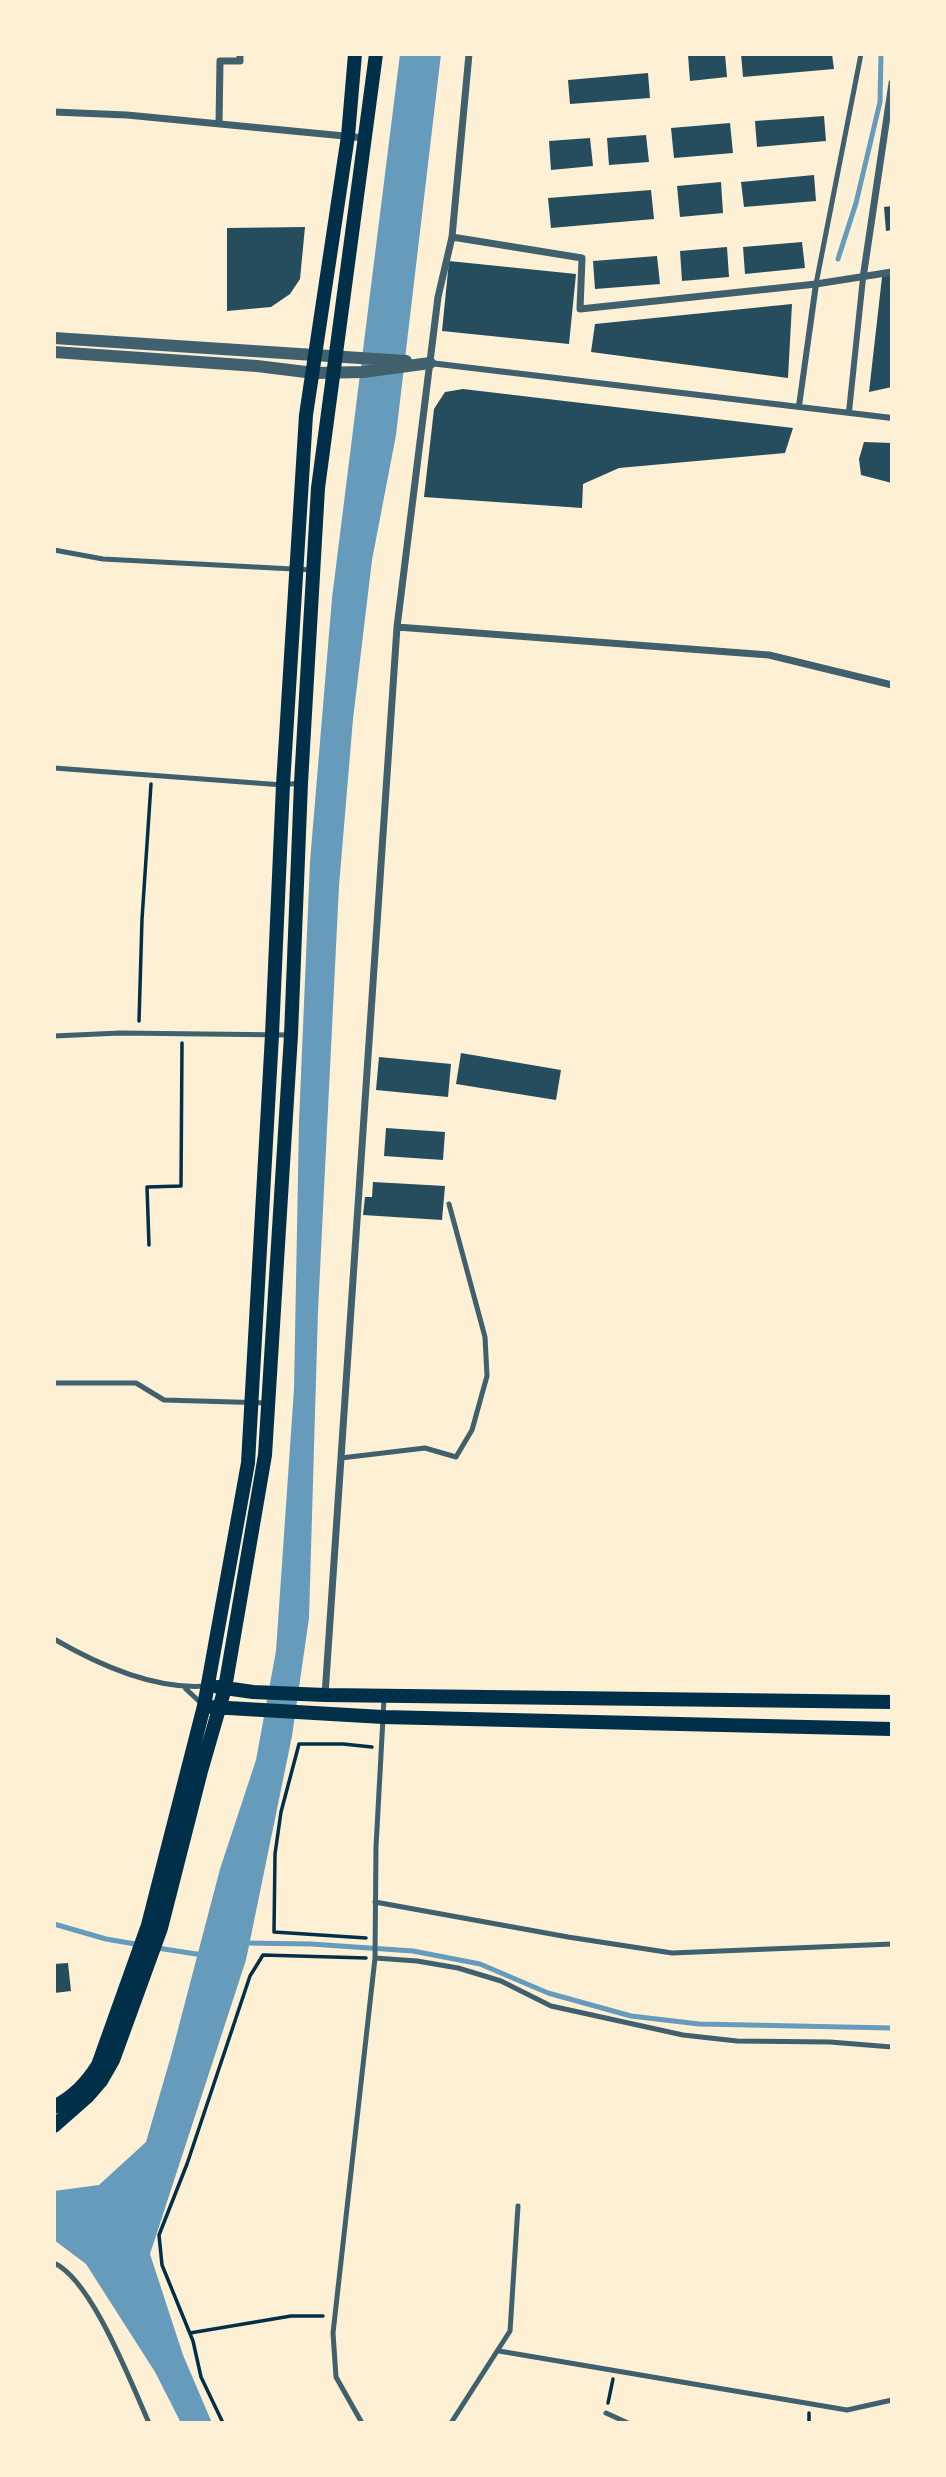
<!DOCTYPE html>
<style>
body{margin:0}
#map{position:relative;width:946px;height:2477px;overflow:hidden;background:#fdf0d5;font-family:Roboto,sans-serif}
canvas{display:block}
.frame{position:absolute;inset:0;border:56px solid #fdf0d5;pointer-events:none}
</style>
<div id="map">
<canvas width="946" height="2477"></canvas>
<div class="frame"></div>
</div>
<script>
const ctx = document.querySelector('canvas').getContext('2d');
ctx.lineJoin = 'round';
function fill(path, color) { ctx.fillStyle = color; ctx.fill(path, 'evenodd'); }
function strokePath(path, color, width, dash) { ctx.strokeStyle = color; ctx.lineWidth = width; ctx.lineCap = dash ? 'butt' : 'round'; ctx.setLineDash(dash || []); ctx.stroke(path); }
fill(new Path2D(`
 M400,54H441L396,435L372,560L353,719L339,886L318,1311L309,1618L292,1736L246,1960L150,2254L183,2355L212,2423H181L155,2372L86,2264L54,2240V2191L99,2185L146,2142L171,2056L220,1869L256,1760L276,1651L294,1389L299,1122L310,862L332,598Z`), '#669bbc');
strokePath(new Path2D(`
 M838,259L856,203L880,102L881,54
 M54,1924L106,1939L141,1945
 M245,1943L311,1944L413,1951L480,1964L548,1993L631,2016L699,2024L892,2028
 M157,1948L203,1955`), '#669bbc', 5);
fill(new Path2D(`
 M725,54L727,77L690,81L688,55Z
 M741,54H832L834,69L743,77Z
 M648,73L650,98L570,104L568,80Z
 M824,116L826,141L757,147L755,121Z
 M730,123L733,153L674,158L671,128Z
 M646,135L649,162L609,165L607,138Z
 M590,138L593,166L551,170L549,141Z
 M814,175L816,201L744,207L741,182Z
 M721,182L723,213L680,217L677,186Z
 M651,190L654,219L551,228L548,198Z
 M892,206V230L886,231L884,207Z
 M305,227L300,279L290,294L271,307L227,311V228Z
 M802,242L805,268L745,274L743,247Z
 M727,247L729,277L682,281L680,251Z
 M657,256L660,284L595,289L593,261Z
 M449,261L576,274L569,344L442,331Z
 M892,275V387L869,392L882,277Z
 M792,304L788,378L591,352L595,324Z
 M463,389L793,428L785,453L619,468L583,484L582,508L424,497L434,409L445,392Z
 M864,442L892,443V483L861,475L859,459Z
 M461,1053L561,1070L556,1100L456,1084Z
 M379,1057L451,1064L448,1097L376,1090Z
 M386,1128L445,1132L443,1160L384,1156Z
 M373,1182L445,1186L442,1220L363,1215L365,1197H372Z
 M68,1963L71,1991L54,1993V1964Z`), '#264d5e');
strokePath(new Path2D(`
 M139,1021L142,919L151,784
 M149,1245L147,1187L181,1186L182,1043
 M366,1938L274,1932L275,1854L281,1812L299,1744H343L372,1747
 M190,2333L291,2316H323
 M608,2403L613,2379
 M809,2413V2423
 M223,2423L201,2377L193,2341L162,2265L159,2235L187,2164L250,1976L263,1955L366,1958`), '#003049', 3.5);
strokePath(new Path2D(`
 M816,284L861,54
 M54,550L103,559L312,570
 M54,768L283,785L299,783
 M54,1036L120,1033L289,1035
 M54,1383H136L164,1400L268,1403
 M341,1458L425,1448L456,1457L472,1430L487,1376L485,1337L449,1204
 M54,1639C97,1664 155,1690 206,1686
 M185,1688L203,1705
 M375,1902L568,1937L672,1953L892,1944
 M375,1958L417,1961L458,1968L501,1981L551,2006L683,2035L737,2041L830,2042L892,2047
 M54,2263C92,2280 131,2383 149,2423
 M499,2351L847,2410L892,2400
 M606,2413L628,2423
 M362,2423L336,2377L333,2333L375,1958L376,1847L384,1699
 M451,2423L510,2331L518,2206`), '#3f606c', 5);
strokePath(new Path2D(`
 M430,363L892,418
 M799,406L816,284
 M849,412L863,278`), '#3f606c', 6);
strokePath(new Path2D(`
 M54,112L127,115L365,138
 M219,124L220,61H240V54
 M452,237L582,258L580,309L816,284L892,272
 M863,278L892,83
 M397,627L769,655L892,685
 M325,1695L397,627L438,297L452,237L469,54`), '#3f606c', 7);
strokePath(new Path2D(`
 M54,338L406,361
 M54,352L257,366L314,373L363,372L430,363`), '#3f606c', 12);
strokePath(new Path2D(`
 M218,1687L253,1692L325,1695L892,1702
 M211,1707L383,1717L892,1729
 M54,2107C74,2096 86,2084 98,2065L148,1925L204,1706L248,1463L272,1035L283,785L306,415L348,136L355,54
 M54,2126L88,2096L101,2081L113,2060L161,1928L201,1771L225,1688L265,1455L291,1035L301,783L318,488L376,54`), '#003049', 14);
</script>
